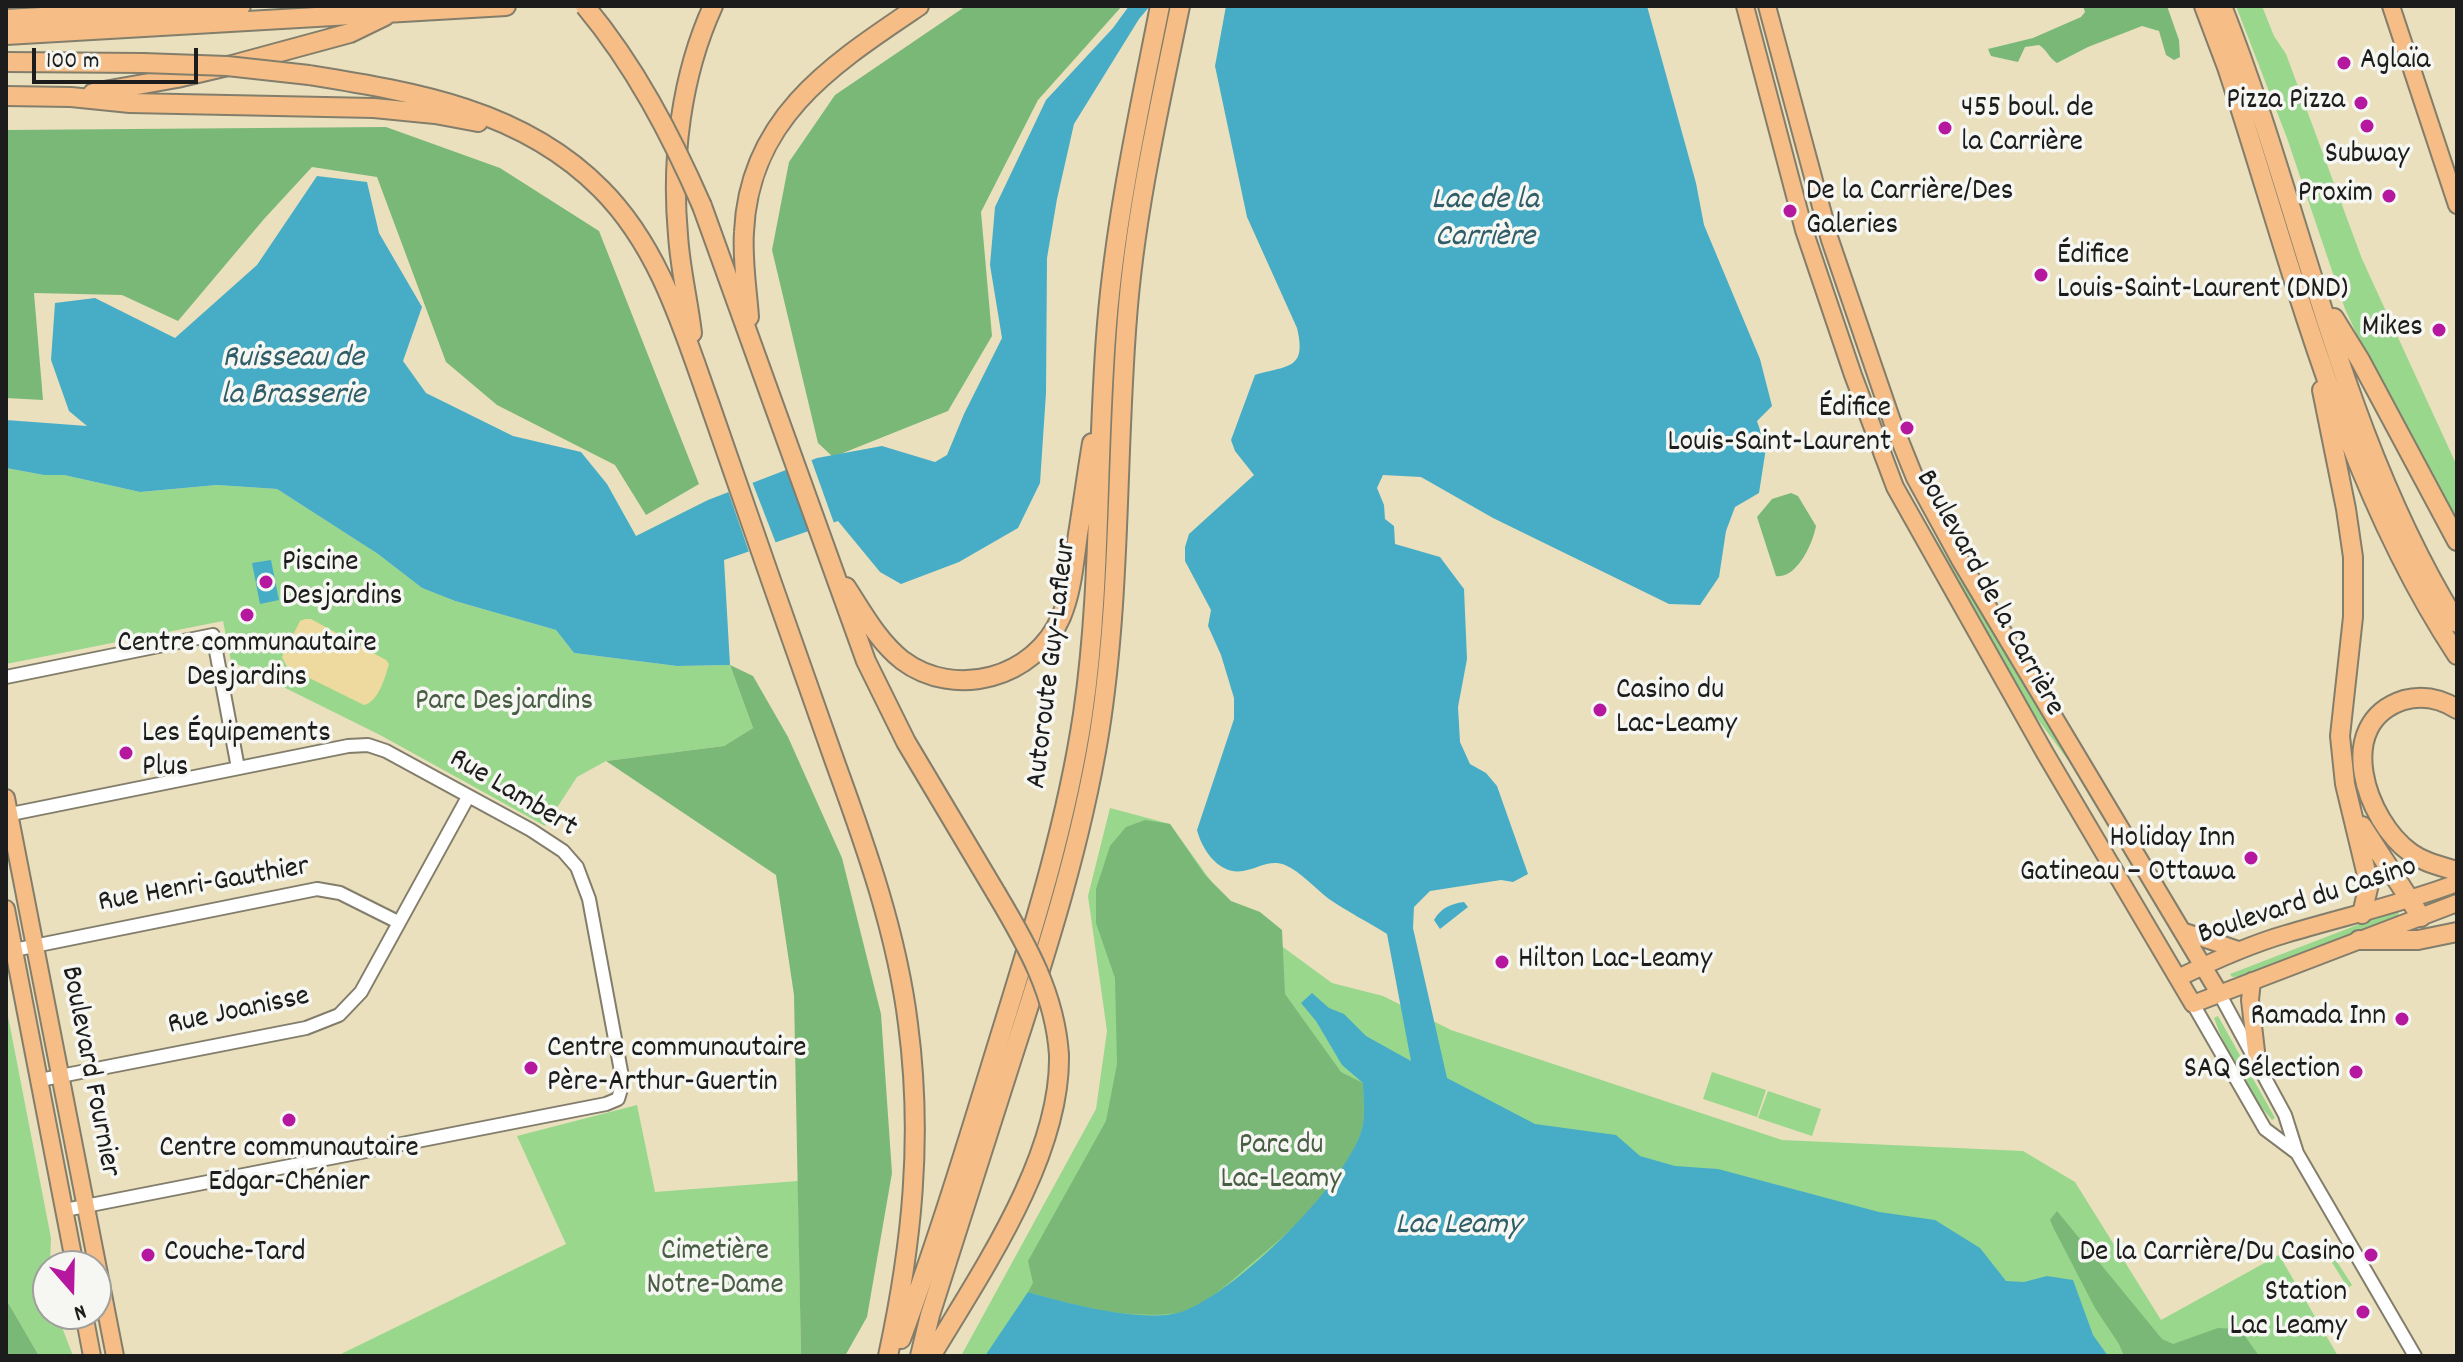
<!DOCTYPE html>
<meta charset="utf-8">
<style>
body{margin:0}
#map{position:relative;width:2463px;height:1362px;overflow:hidden;background:#eae0bd;font-family:Dekko,sans-serif}
canvas{display:block}
.frame{position:absolute;inset:0;border:8px solid #1c1c1c;pointer-events:none}
.north{position:absolute;left:32px;top:1250px;width:80px;height:80px;box-sizing:border-box;background:#f6f6f2;border:2px solid #9f9f9c;border-radius:50%;rotate:160deg;font-size:22px;font-weight:700;line-height:32px;text-align:center;color:#1c1c1c}
.north::after{content:'';display:block;margin:auto;width:28px;height:36px;background:#b5179e;clip-path:polygon(50% 0,100% 100%,50% 72%,0 100%)}
.scale{position:absolute;left:32px;top:48px;width:166px;height:36px;box-sizing:border-box;border:4px solid #1c1c1c;border-top:0;padding-left:10px;font-size:24px;line-height:28px;white-space:nowrap;color:#1c1c1c;-webkit-text-stroke:6px #f6f6f2;paint-order:stroke}
</style>
<div id="map">
<canvas width="2463" height="1362"></canvas>
<div class="frame"></div>
<div class="north">N</div>
<div class="scale">100 m</div>
</div>
<script>
const ctx = document.querySelector('canvas').getContext('2d');
ctx.lineJoin = 'round';
function fill(path, color) { ctx.fillStyle = color; ctx.fill(path, 'evenodd'); }
function strokePath(path, color, width, dash) { ctx.strokeStyle = color; ctx.lineWidth = width; ctx.lineCap = dash ? 'butt' : 'round'; ctx.setLineDash(dash || []); ctx.stroke(path); }
function drawText(font, color, halo, rows, align = 'center') {
  ctx.font = font + ' Dekko,sans-serif'; ctx.lineWidth = 7; ctx.setLineDash([]); ctx.textBaseline = 'middle'; ctx.strokeStyle = halo; ctx.fillStyle = color; for (const [text, x, y, turn = 0] of rows) {
    ctx.save(); ctx.translate(x, y); ctx.rotate((+turn || 0) * Math.PI / 180); ctx.textAlign = isNaN(turn) ? turn : align; if (halo) ctx.strokeText(text, 0, 0); ctx.fillText(text, 0, 0); ctx.restore();
  }
}
fill(new Path2D(`
 M2236,6H2262L2274,36L2286,54L2362,259L2457,466V519L2365,352L2345,309L2287,138Z
 M6,468L44,475H64L140,492L217,485L277,489L378,554L422,588L455,601L556,630L574,653L677,666L730,665L753,728L724,746L606,761L577,777L545,826L380,735L231,661L223,621L6,664Z
 M1926,522L1960,580L1981,608L2186,952L2184,953L2068,760L2022,698Z
 M1110,808L1170,824L1231,909L1332,983L1383,996L1451,1030L1782,1140L2023,1151L2075,1182L2161,1320L2279,1255L2338,1356H961L1096,1109L1107,1031L1088,896Z
 M2398,912L2399,915L2245,976L2232,977L2230,974L2365,922Z
 M6,1006L51,1238L48,1314H57L73,1356H39L6,1299Z
 M2218,1016L2275,1118L2272,1120C2246,1091 2227,1054 2214,1018Z
 M1712,1072L1766,1090L1757,1117L1703,1099Z
 M1768,1091L1821,1109L1812,1136L1758,1118Z
 M637,1105L655,1192L798,1181L801,1356H337L566,1244L517,1136Z
 M2325,1243L2352,1285L2348,1288L2321,1245Z`), '#99d78d');
fill(new Path2D(`
 M966,6H1122L1038,100L981,212L992,336L948,411L833,457L818,443L772,250L789,162L835,95Z
 M2083,6H2167L2179,40L2180,57L2174,60L2166,55L2159,31L2142,26L2088,47L2057,63C2049,58 2047,50 2039,45L2025,47L2018,62L1991,56L1988,49L2033,38L2081,17L2085,12Z
 M386,127L500,168L599,231L699,484L646,515L615,465L497,405L446,362L377,177L312,167L264,219L178,321L122,295L34,293L43,400L6,398V130Z
 M1791,493L1798,496L1816,526C1813,543 1797,579 1776,576L1757,517L1772,499Z
 M730,665L753,676L788,737L842,858L881,1014L892,1173L867,1317L845,1356H801L794,995L776,875L606,761L724,746L753,728Z
 M1145,820L1170,824L1205,875L1231,901L1260,912L1282,930L1285,994L1341,1072L1363,1083C1363,1098 1366,1118 1361,1132C1342,1189 1289,1232 1244,1270C1228,1284 1200,1309 1178,1313C1127,1320 1077,1306 1028,1292L1033,1283L1028,1261L1106,1121L1117,1064L1115,978L1096,923V889L1110,846L1126,827Z
 M2057,1211L2162,1339L2173,1344L2218,1328L2240,1329L2259,1356H2124L2119,1344L2095,1308L2054,1229L2050,1220Z
 M6,1299L39,1356H6Z`), '#7ab878');
fill(new Path2D(`
 M305,619H311L386,660L389,664C385,678 378,702 364,705L287,667L282,657L300,621Z`), '#eeda9e');
fill(new Path2D(`
 M1129,6H1150L1139,19L1074,124L1057,199L1047,258L1046,393L1040,483L1018,528L959,562L901,584L880,572L838,521L724,560L730,665L677,666L574,653L556,630L455,601L422,588L378,554L277,489L217,485L140,492L64,475H44L6,468V420L87,426L69,411L51,360L55,303L95,298L175,338L257,265L317,176L367,182L379,233L422,307L403,361L426,393L513,436L581,452L607,484L636,536L708,500L817,458L882,446L935,462L947,455L964,414L1002,338L990,265L995,207L1046,100L1113,28Z
 M1226,6H1647L1696,183L1704,225L1760,359L1772,406L1757,421L1766,448L1759,493L1735,507L1726,531L1719,577L1700,605L1669,604L1493,518L1421,477L1383,475L1377,488L1384,505L1385,519L1394,526L1395,544L1440,557L1464,589L1467,659L1458,707L1460,742L1470,764L1486,773L1497,786L1528,874L1513,882L1501,880L1430,891L1414,907L1413,928L1447,1078L1535,1124L1616,1135L1640,1156L1675,1166L1718,1169L1879,1212L1935,1220L1980,1248L2006,1281L2024,1282L2047,1276L2073,1280L2093,1335L2108,1356H985L1028,1292C1066,1303 1147,1325 1184,1311C1238,1290 1343,1187 1361,1132C1366,1118 1363,1098 1363,1083L1342,1065L1316,1021L1301,1003L1312,993L1329,1008L1344,1014L1366,1036L1411,1061L1387,934C1368,922 1348,912 1329,899C1316,889 1301,872 1285,865C1269,859 1258,869 1243,871C1219,875 1202,850 1197,830L1234,719V698L1221,655L1208,626L1211,610L1185,561V547L1189,534L1254,475L1235,451L1231,440L1255,375C1288,365 1307,370 1297,328L1247,217L1215,66Z
 M271,560L279,600L260,604L252,563Z
 M1464,902L1468,907L1440,929L1434,920C1441,908 1450,904 1464,902Z`), '#47adc6');
fill(new Path2D(`
 M810,456L835,526L810,535L786,465Z
 M751,479L777,546L750,555L727,488Z`), '#eae0bd');
const minor = new Path2D(`
 M6,677L213,635L238,768
 M6,815L348,746L368,745L386,751L531,830L563,851L577,867L589,899L623,1082L618,1099L606,1104L65,1210
 M14,950L317,889L340,893L398,922
 M2219,993L2285,1115L2297,1153L2415,1356
 M2193,1004L2265,1129L2297,1153
 M40,1080L306,1028L339,1015L361,992L468,797`);
const major = new Path2D(`
 M1745,6L1804,230L1853,375L1895,487L2045,753L2193,1004L2457,903
 M1767,6L1830,240L1892,421L1915,478L1960,560L2219,993
 M2391,6L2457,205
 M6,798L115,1356
 M6,909L75,1266
 M2182,931L2238,950
 M2178,978C2213,961 2248,945 2286,934C2343,917 2401,904 2457,883
 M2252,981L2250,1000L2257,1060
 M84,1314L92,1356`);
const highway = new Path2D(`
 M2204,6L2227,67C2292,264 2342,481 2457,655
 M2222,6C2303,210 2340,434 2457,623
 M6,19L241,6
 M6,35L506,6
 M6,62L143,63
 M309,75C414,92 522,109 601,189C659,247 682,326 709,402C730,463 751,524 773,586C794,644 814,703 835,762C866,847 897,934 908,1024C923,1137 912,1245 888,1356
 M93,93L177,78L232,65L350,33L385,16
 M6,96L71,97L130,103L374,108L435,114L478,122
 M702,206L866,661L906,742L996,893
 M749,317C747,289 742,260 744,232C749,117 833,64 919,6
 M2334,318L2360,360L2457,541
 M692,333C688,300 680,268 678,235C671,159 681,76 713,6
 M2322,390L2346,509L2353,557V617L2340,736L2345,784L2369,884L2362,914
 M846,587C863,613 878,641 902,660C955,700 1035,678 1061,617C1072,591 1074,562 1078,534C1083,503 1087,473 1092,443
 M2457,709C2441,699 2423,695 2404,700C2332,723 2366,821 2411,853C2425,863 2441,866 2457,871
 M2362,826L2421,917
 M2359,940H2418L2457,932
 M901,1339C937,1242 967,1144 997,1046C1031,936 1066,827 1083,714C1102,584 1096,454 1107,324C1116,216 1139,112 1160,6
 M920,1356L930,1315C958,1227 986,1139 1014,1052C1048,947 1081,843 1099,734C1121,596 1116,456 1127,318C1135,212 1159,109 1180,6
 M931,1356C982,1271 1061,1156 1059,1055`);
strokePath(minor, '#837e6c', 16);
strokePath(major, '#837e6c', 20);
strokePath(highway, '#837e6c', 22);
strokePath(minor, '#fff', 12);
strokePath(major, '#f6be86', 16);
strokePath(highway, '#f6be86', 18);
const highwayBridge = new Path2D(`
 M585,6C635,66 671,135 702,206
 M143,63L227,66L309,75
 M996,893C1027,945 1055,994 1059,1055`);
strokePath(highwayBridge, '#837e6c', 22, []);
strokePath(highwayBridge, '#f6be86', 18);
for (const [x, y, r, color] of [
 [2344,63,8,"#b5179e"],
 [2361,103,8,"#b5179e"],
 [2367,126,8,"#b5179e"],
 [1945,128,8,"#b5179e"],
 [2389,196,8,"#b5179e"],
 [1790,211,8,"#b5179e"],
 [2041,275,8,"#b5179e"],
 [2439,330,8,"#b5179e"],
 [1907,428,8,"#b5179e"],
 [266,582,8,"#b5179e"],
 [247,615,8,"#b5179e"],
 [1600,710,8,"#b5179e"],
 [126,753,8,"#b5179e"],
 [2251,858,8,"#b5179e"],
 [1502,962,8,"#b5179e"],
 [2402,1019,8,"#b5179e"],
 [531,1068,8,"#b5179e"],
 [2356,1072,8,"#b5179e"],
 [289,1120,8,"#b5179e"],
 [148,1255,8,"#b5179e"],
 [2371,1255,8,"#b5179e"],
 [2363,1312,8,"#b5179e"]
]) { const dot = new Path2D(); dot.arc(x, y, r, 0, 2 * Math.PI); ctx.fillStyle = color; ctx.fill(dot); strokePath(dot, '#f6f6f2', 3); }
drawText('30px', '#1c1c1c', '#f6f6f2', [
 ["Aglaïa",2360,63],
 ["Pizza Pizza",2345,103,"right"],
 ["455 boul. de",1961,111],
 ["la Carrière",1961,145],
 ["Subway",2367,157,"center"],
 ["De la Carrière/Des",1806,194],
 ["Galeries",1806,228],
 ["Proxim",2373,196,"right"],
 ["Édifice",2057,258],
 ["Louis-Saint-Laurent (DND)",2057,292],
 ["Mikes",2423,330,"right"],
 ["Édifice",1891,411,"right"],
 ["Louis-Saint-Laurent",1891,445,"right"],
 ["Piscine",282,565],
 ["Desjardins",282,599],
 ["Centre communautaire",247,646,"center"],
 ["Desjardins",247,680,"center"],
 ["Casino du",1616,693],
 ["Lac-Leamy",1616,727],
 ["Les Équipements",142,736],
 ["Plus",142,770],
 ["Holiday Inn",2235,841,"right"],
 ["Gatineau – Ottawa",2235,875,"right"],
 ["Hilton Lac-Leamy",1518,962],
 ["Ramada Inn",2386,1019,"right"],
 ["Centre communautaire",547,1051],
 ["Père-Arthur-Guertin",547,1085],
 ["SAQ Sélection",2340,1072,"right"],
 ["Centre communautaire",289,1151,"center"],
 ["Edgar-Chénier",289,1185,"center"],
 ["Couche-Tard",164,1255],
 ["De la Carrière/Du Casino",2355,1255,"right"],
 ["Station",2347,1295,"right"],
 ["Lac Leamy",2347,1329,"right"]
], 'left');
drawText('30px', '#1c1c1c', '#f6f6f2', [
 ["Boulevard de la Carrière",1988,594,61],
 ["Autoroute Guy-Lafleur",1054,664,-83],
 ["Rue Lambert",512,795,31],
 ["Rue Henri-Gauthier",204,887,-10],
 ["Boulevard du Casino",2308,903,-18],
 ["Rue Joanisse",239,1013,-12],
 ["Boulevard Fournier",88,1072,79]
]);
drawText('30px', '#485d44', '#f6f6f2', [
 ["Parc Desjardins",504,704],
 ["Parc du",1281,1148],
 ["Lac-Leamy",1281,1182],
 ["Cimetière",715,1254],
 ["Notre-Dame",715,1288]
]);
drawText('italic 32px', '#2f5d68', '#f6f6f2', [
 ["Lac de la",1485,203],
 ["Carrière",1485,240],
 ["Ruisseau de",293,361],
 ["la Brasserie",293,398],
 ["Lac Leamy",1458,1228]
]);
</script>
